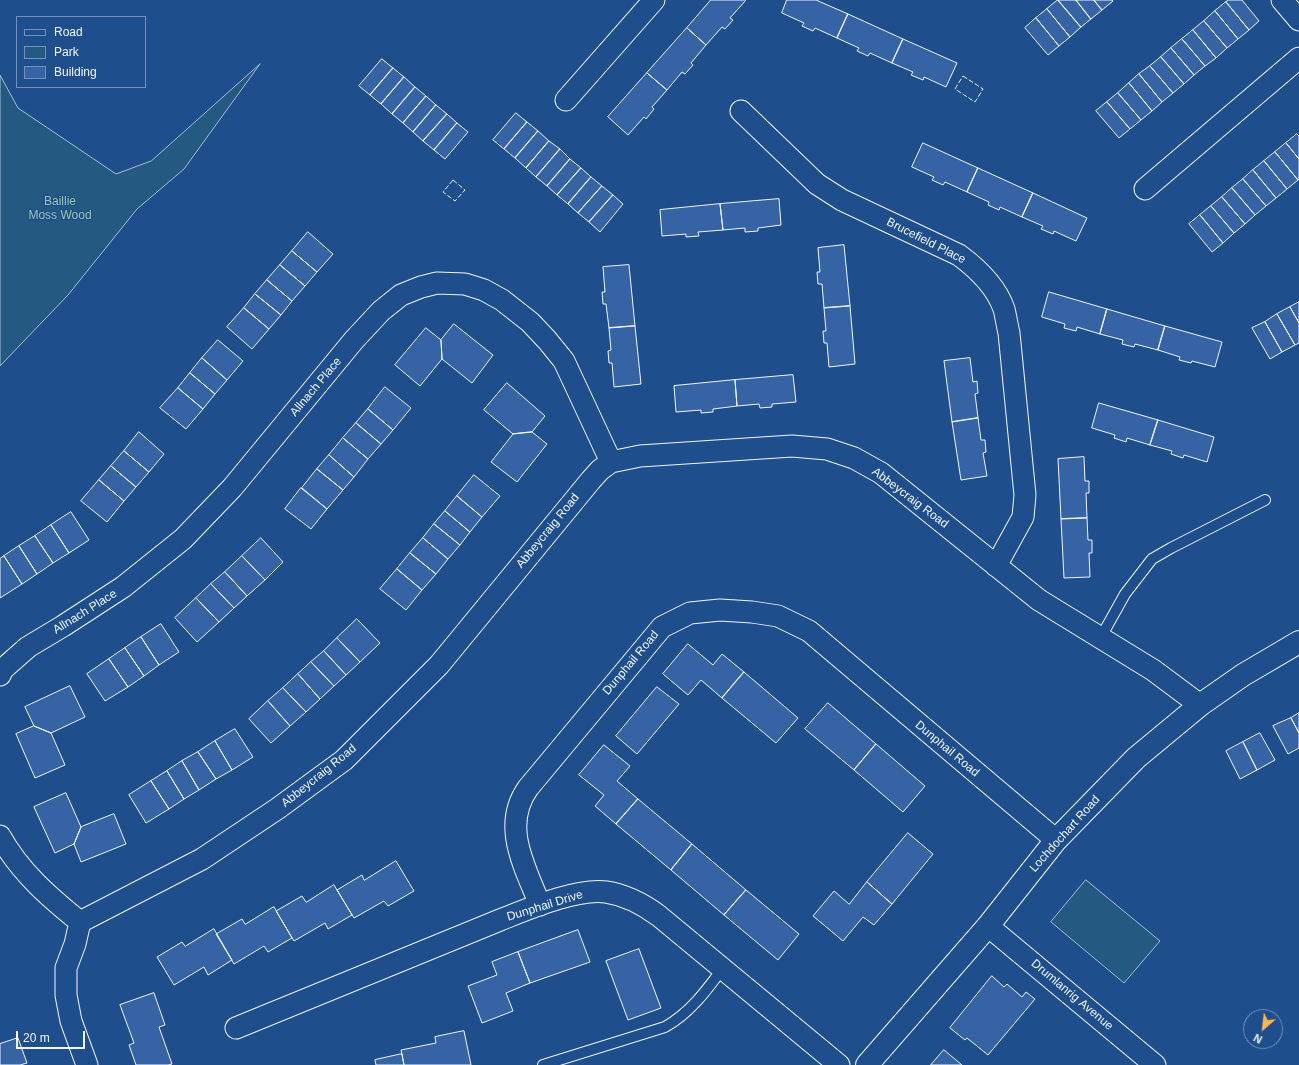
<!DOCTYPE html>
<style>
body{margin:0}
#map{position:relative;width:1299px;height:1065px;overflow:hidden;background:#1f4e8c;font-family:Helvetica,sans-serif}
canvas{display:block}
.legend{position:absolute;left:16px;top:16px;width:130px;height:72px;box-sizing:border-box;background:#1f4e8c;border:1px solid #7391ba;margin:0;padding:5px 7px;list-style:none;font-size:12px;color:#f2f6ff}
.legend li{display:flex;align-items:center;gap:8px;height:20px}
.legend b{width:20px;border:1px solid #7391ba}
.north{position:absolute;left:1243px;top:1009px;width:40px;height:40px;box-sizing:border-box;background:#1f4e8c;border:1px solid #7391ba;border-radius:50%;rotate:208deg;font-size:11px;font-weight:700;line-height:16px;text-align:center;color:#f2f6ff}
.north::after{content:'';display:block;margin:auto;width:14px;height:18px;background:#ffb74d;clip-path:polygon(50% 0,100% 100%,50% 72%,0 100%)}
.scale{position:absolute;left:16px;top:1031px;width:69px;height:18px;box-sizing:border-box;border:2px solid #f2f6ff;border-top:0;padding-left:5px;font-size:12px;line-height:14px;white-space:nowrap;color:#f2f6ff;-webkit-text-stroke:3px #1f4e8c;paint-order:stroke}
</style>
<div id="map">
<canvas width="1299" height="1065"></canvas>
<ul class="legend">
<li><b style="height:5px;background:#1f4e8c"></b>Road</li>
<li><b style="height:11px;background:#245a82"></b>Park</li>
<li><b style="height:11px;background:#3563a3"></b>Building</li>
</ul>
<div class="north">N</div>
<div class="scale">20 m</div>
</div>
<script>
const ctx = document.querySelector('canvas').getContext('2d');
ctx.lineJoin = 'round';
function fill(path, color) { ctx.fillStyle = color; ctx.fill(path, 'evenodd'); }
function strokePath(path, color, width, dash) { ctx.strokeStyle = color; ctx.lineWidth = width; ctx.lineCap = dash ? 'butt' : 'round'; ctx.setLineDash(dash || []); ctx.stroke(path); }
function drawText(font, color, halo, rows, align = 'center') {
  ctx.font = font + ' Helvetica,sans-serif'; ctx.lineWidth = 3; ctx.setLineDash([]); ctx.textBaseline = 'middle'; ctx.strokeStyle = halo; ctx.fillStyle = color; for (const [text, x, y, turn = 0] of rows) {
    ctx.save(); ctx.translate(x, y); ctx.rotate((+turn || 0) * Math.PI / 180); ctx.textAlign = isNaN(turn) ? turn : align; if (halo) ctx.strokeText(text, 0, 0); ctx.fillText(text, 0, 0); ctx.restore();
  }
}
const green = new Path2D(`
 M260,64L184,169L137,209L68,295L0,366V75L18,108L116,174L151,161Z
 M1086,880L1160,941L1124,983L1051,922Z`);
fill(green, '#245a82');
strokePath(green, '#a8bbd7', 1);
const building = new Path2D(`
 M711,0H746L730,18L733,20L725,29L722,27L706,45L687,28Z
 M787,0H816L848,14L837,38L815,28L813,31L802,26L804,23L782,13Z
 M1058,0H1076L1091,19L1081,27Z
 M1058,0L1081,27L1070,37L1047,9Z
 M1076,0H1094L1102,10L1091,19Z
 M1094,0H1112L1113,1L1102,10Z
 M1229,0H1242L1259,21L1249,30L1226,2Z
 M1226,2L1249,30L1238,39L1215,11Z
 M1047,9L1070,37L1059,46L1036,18Z
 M1215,11L1238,39L1227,48L1204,21Z
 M848,14L903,39L892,63L870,53L868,56L857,51L859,48L837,38Z
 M1036,18L1059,46L1048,55L1025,28Z
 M1204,21L1227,48L1216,58L1193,30Z
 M687,28L706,45L691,63L693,65L685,74L682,72L667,90L647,73Z
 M1193,30L1216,58L1205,66L1182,39Z
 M903,39L957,63L946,87L924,77L923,80L911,75L913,72L892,63Z
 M1182,39L1205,66L1194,75L1171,48Z
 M1171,48L1194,75L1184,84L1161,57Z
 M1161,57L1184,84L1173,93L1150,66Z
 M382,59L393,68L370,95L359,86Z
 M1150,66L1173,93L1162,102L1139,74Z
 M393,68L404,77L381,104L370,95Z
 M647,73L667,90L652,107L654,109L646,119L644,117L628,135L608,117Z
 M1139,74L1162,102L1152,111L1129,83Z
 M404,77L415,87L392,114L381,104Z
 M1129,83L1152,111L1141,120L1118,93Z
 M415,87L426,96L403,123L392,114Z
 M1118,93L1141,120L1130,129L1107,102Z
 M426,96L436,105L413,132L403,123Z
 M1107,102L1130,129L1119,138L1096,111Z
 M436,105L447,114L423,141L413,132Z
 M516,113L527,122L504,149L493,140Z
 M447,114L457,123L434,150L423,141Z
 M527,122L538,131L515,158L504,149Z
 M457,123L468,132L445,159L434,150Z
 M538,131L549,141L526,168L515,158Z
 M1297,134L1299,136V159L1286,143Z
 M549,141L560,149L536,177L526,168Z
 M923,143L978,168L967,192L945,182L943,185L932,180L934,177L912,167Z
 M1286,143L1299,159V179L1298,180L1275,152Z
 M560,149L570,159L547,186L536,177Z
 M1275,152L1298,180L1287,189L1264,161Z
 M570,159L581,168L557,195L547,186Z
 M1264,161L1287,189L1276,198L1253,170Z
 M581,168L591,177L568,204L557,195Z
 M978,168L1033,193L1022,217L1000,207L999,210L988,205L989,202L967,192Z
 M1253,170L1276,198L1266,206L1243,179Z
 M591,177L602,186L578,213L568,204Z
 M1243,179L1266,206L1255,215L1232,188Z
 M602,186L613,195L589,222L578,213Z
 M1232,188L1255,215L1245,224L1222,197Z
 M1033,193L1087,218L1076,241L1054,231L1053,234L1041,229L1043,226L1022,217Z
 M613,195L623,204L600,232L589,222Z
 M1222,197L1245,224L1234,233L1211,206Z
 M779,199L781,225L758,228V231L745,232V228L723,230L720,204Z
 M720,204L723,230L698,232L699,236L686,237V234L662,236L660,210Z
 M1211,206L1234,233L1223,243L1200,215Z
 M1200,215L1223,243L1212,252L1189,224Z
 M308,232L333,254L317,272L292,251Z
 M844,245L850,306L824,308L822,284H818L817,272H820L818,248Z
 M292,251L317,272L305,286L280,265Z
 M280,265L305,286L292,301L267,280Z
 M629,265L635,326L609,328L606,304H603L602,292H605L603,267Z
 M267,280L292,301L281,315L255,294Z
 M1049,292L1107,309L1100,334L1077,327L1076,331L1064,328L1065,324L1042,317Z
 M255,294L281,315L269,329L244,308Z
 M1299,302V323L1290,307Z
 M850,306L855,364L829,367L827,343H824L823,331H826L824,308Z
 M1290,307L1299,323V343L1295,345L1277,314Z
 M244,308L269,329L252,349L227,327Z
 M1107,309L1165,326L1158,350L1135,344L1134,347L1122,344L1123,340L1100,334Z
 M1277,314L1295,345L1282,352L1265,322Z
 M1265,322L1282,352L1270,359L1252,328Z
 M454,324L493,355L472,383L442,359L441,340Z
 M635,326L641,384L614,387L612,363H609L608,351L611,350L609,328Z
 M1165,326L1222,342L1215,367L1192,361L1191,363L1179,360L1180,357L1158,350Z
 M426,328L441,340L442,359L420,386L395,365Z
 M218,340L243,361L227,380L202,358Z
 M202,358L227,380L215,394L190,373Z
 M970,358L973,382L977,381L978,393L975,394L978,418L952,422L944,361Z
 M190,373L215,394L203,409L178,388Z
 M793,375L796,402L772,404V407L760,408L759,404L737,406L735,380Z
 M735,380L737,406L713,409V412L701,413V410L676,412L674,386Z
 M507,383L545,416L532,432L513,434L484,410Z
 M385,387L411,408L393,430L368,409Z
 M178,388L203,409L186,429L160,408Z
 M1099,403L1158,420L1150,445L1127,438L1126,442L1114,438L1115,435L1092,428Z
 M368,409L393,430L381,444L356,423Z
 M978,418L981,440H985L986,452L983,453L987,476L961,480L952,422Z
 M1158,420L1214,437L1207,462L1184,455L1183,458L1171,454L1172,451L1150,445Z
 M356,423L381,444L368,459L343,438Z
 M139,432L164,454L149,472L124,451Z
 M532,432L547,444L517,482L491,462L513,434Z
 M343,438L368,459L354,477L329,455Z
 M124,451L149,472L136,487L111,466Z
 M329,455L354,477L343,490L317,469Z
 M1084,457L1085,481H1089V493H1086L1087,518L1061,519L1058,459Z
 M111,466L136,487L124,501L99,480Z
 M317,469L343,490L327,509L302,488Z
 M474,475L500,496L482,517L457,496Z
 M99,480L124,501L107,522L81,501Z
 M301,488L327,509L311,529L285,509Z
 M457,496L482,517L470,532L445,511Z
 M445,511L470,532L460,545L434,524Z
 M71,512L89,540L69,553L51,525Z
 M1087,518L1088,540H1092V553H1089L1090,577L1064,578L1061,519Z
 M434,524L460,545L448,559L423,538Z
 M51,525L69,553L53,563L35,536Z
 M35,536L53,563L37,574L19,546Z
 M261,538L283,562L265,580L242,556Z
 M423,538L448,559L436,574L410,553Z
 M19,546L37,574L22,584L4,556Z
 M410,553L436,574L422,590L397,569Z
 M4,556L22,584L0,598V559Z
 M242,556L265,580L247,596L225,572Z
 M397,569L422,590L406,610L380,589Z
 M225,572L247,596L234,608L211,584Z
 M211,584L234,608L219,622L196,598Z
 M196,598L219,622L197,642L175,618Z
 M357,619L380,643L360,662L337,638Z
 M161,624L179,652L159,665L141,637Z
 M141,637L159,665L144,676L125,648Z
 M337,638L360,662L346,675L324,651Z
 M688,644L713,665L722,654L744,672L722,698L701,680L688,695L663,674Z
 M125,648L144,676L128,687L109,659Z
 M324,651L346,675L334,686L311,662Z
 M109,659L128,687L105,701L87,674Z
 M311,662L334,686L320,699L298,674Z
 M744,672L798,718L776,743L722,698Z
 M298,674L320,699L306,712L283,688Z
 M70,686L85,717L51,733L34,726L25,707Z
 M657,687L679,704L637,754L616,736Z
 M283,688L306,712L290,726L268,701Z
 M268,701L290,726L271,743L249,719Z
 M828,703L876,744L854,770L805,729Z
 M1299,713V733L1291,718Z
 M1291,718L1299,733V748L1288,754L1273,726Z
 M34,726L51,733L65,765L35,778L16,734Z
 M235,729L253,757L232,770L215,741Z
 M1260,733L1275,760L1257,770L1243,742Z
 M215,741L232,770L216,779L198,752Z
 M1243,742L1257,770L1240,779L1226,751Z
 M876,744L925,786L903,812L854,770Z
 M604,745L630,766L617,781L638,799L616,824L595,806L604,795L579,775Z
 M198,752L216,779L199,790L182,761Z
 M182,761L199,790L184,799L167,771Z
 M167,771L184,799L169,809L151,781Z
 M151,781L169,809L146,823L129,795Z
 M66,793L81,827L74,844L55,853L34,807Z
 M638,799L692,844L671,870L616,824Z
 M114,814L126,844L81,862L74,844L81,827Z
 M908,833L933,854L892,904L867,882Z
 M692,844L746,890L724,915L671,870Z
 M396,861L414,891L388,906L384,901L354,918L337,890L362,875L364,880Z
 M867,882L892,904L874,925L863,917L843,941L813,916L834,891L849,904Z
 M334,885L352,915L328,929L325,923L294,941L276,911L302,896L306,902Z
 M746,890L799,934L778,960L724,915Z
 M274,907L292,938L268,952L264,946L234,964L216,934L242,919L245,924Z
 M214,929L232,960L208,975L204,967L174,985L157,957L182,942L185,946Z
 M578,930L590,962L530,983L518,952Z
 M639,949L661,1008L628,1020L606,961Z
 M518,952L530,983L506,993L513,1011L482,1023L468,986L497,975L492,962Z
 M992,976L1004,987L1007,984L1022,997L1026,992L1035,999L988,1055L967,1038L965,1040L950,1028Z
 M154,993L165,1025L159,1027L172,1064L168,1065H136L129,1045L134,1043L120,1005Z
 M464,1031L471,1065H404L401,1050L436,1043L435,1037Z
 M18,1038L27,1063L20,1065H0V1044Z
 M944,1050L962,1065H931Z
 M402,1054L404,1065H376L375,1060Z`);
fill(building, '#3563a3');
strokePath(building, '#f2f6ff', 1);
const service = new Path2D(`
 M1101,637L1125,594L1152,559L1171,548L1265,500
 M543,1065L665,1027C690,1013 706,991 723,968`);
const minor = new Path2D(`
 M1282,0L1299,20
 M566,100L654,0
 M741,111L817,184L842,200L959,255C978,269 996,286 1004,309C1006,317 1007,325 1009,333L1025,495L1023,517L996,566
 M1145,189L1299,58
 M0,675L3,669L28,647L63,626L123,587L183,539L232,488L354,340L381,311L401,295L421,287L437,283L465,284L484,290L502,300L530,322L547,340L564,361L611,462
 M0,836C20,872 49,897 80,922
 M540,905C525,867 501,826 528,788L662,627L690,613L720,610L752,612L778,616L809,631L1056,840
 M988,926L1155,1065
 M236,1028L500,920C528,909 577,888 606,892C626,895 643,904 659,916L839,1065
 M87,1065L71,1021L66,995V968L75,944L80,922L202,859L277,809L344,760L439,665L591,480L600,470L611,462L640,456L792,446L827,449L854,458L881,473L1039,600L1153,670L1200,705`);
const tertiary = new Path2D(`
 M867,1065L988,926L1056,840L1136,758L1200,705L1243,675L1299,642`);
strokePath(service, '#f2f6ff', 12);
strokePath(minor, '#f2f6ff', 23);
strokePath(tertiary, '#f2f6ff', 24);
strokePath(service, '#1f4e8c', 10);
strokePath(minor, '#1f4e8c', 21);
strokePath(tertiary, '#1f4e8c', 22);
strokePath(new Path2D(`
 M963,76L983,89L975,102L955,89Z
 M453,180L465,190L455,201L443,192Z`), '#f2f6ff', 1, [5, 2]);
drawText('12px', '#97c8a6', '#1f4e8c', [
 ["Baillie",60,202],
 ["Moss Wood",60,216]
]);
drawText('12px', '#f2f6ff', '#1f4e8c', [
 ["Brucefield Place",926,241,27],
 ["Allnach Place",316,387,-50],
 ["Abbeycraig Road",910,498,37],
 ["Abbeycraig Road",548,531,-51],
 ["Allnach Place",85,612,-32],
 ["Dunphail Road",631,663,-50],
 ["Dunphail Road",947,749,40],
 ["Abbeycraig Road",319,776,-39],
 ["Lochdochart Road",1065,834,-48],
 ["Dunphail Drive",545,906,-17],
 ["Drumlanrig Avenue",1072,995,40]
]);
</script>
